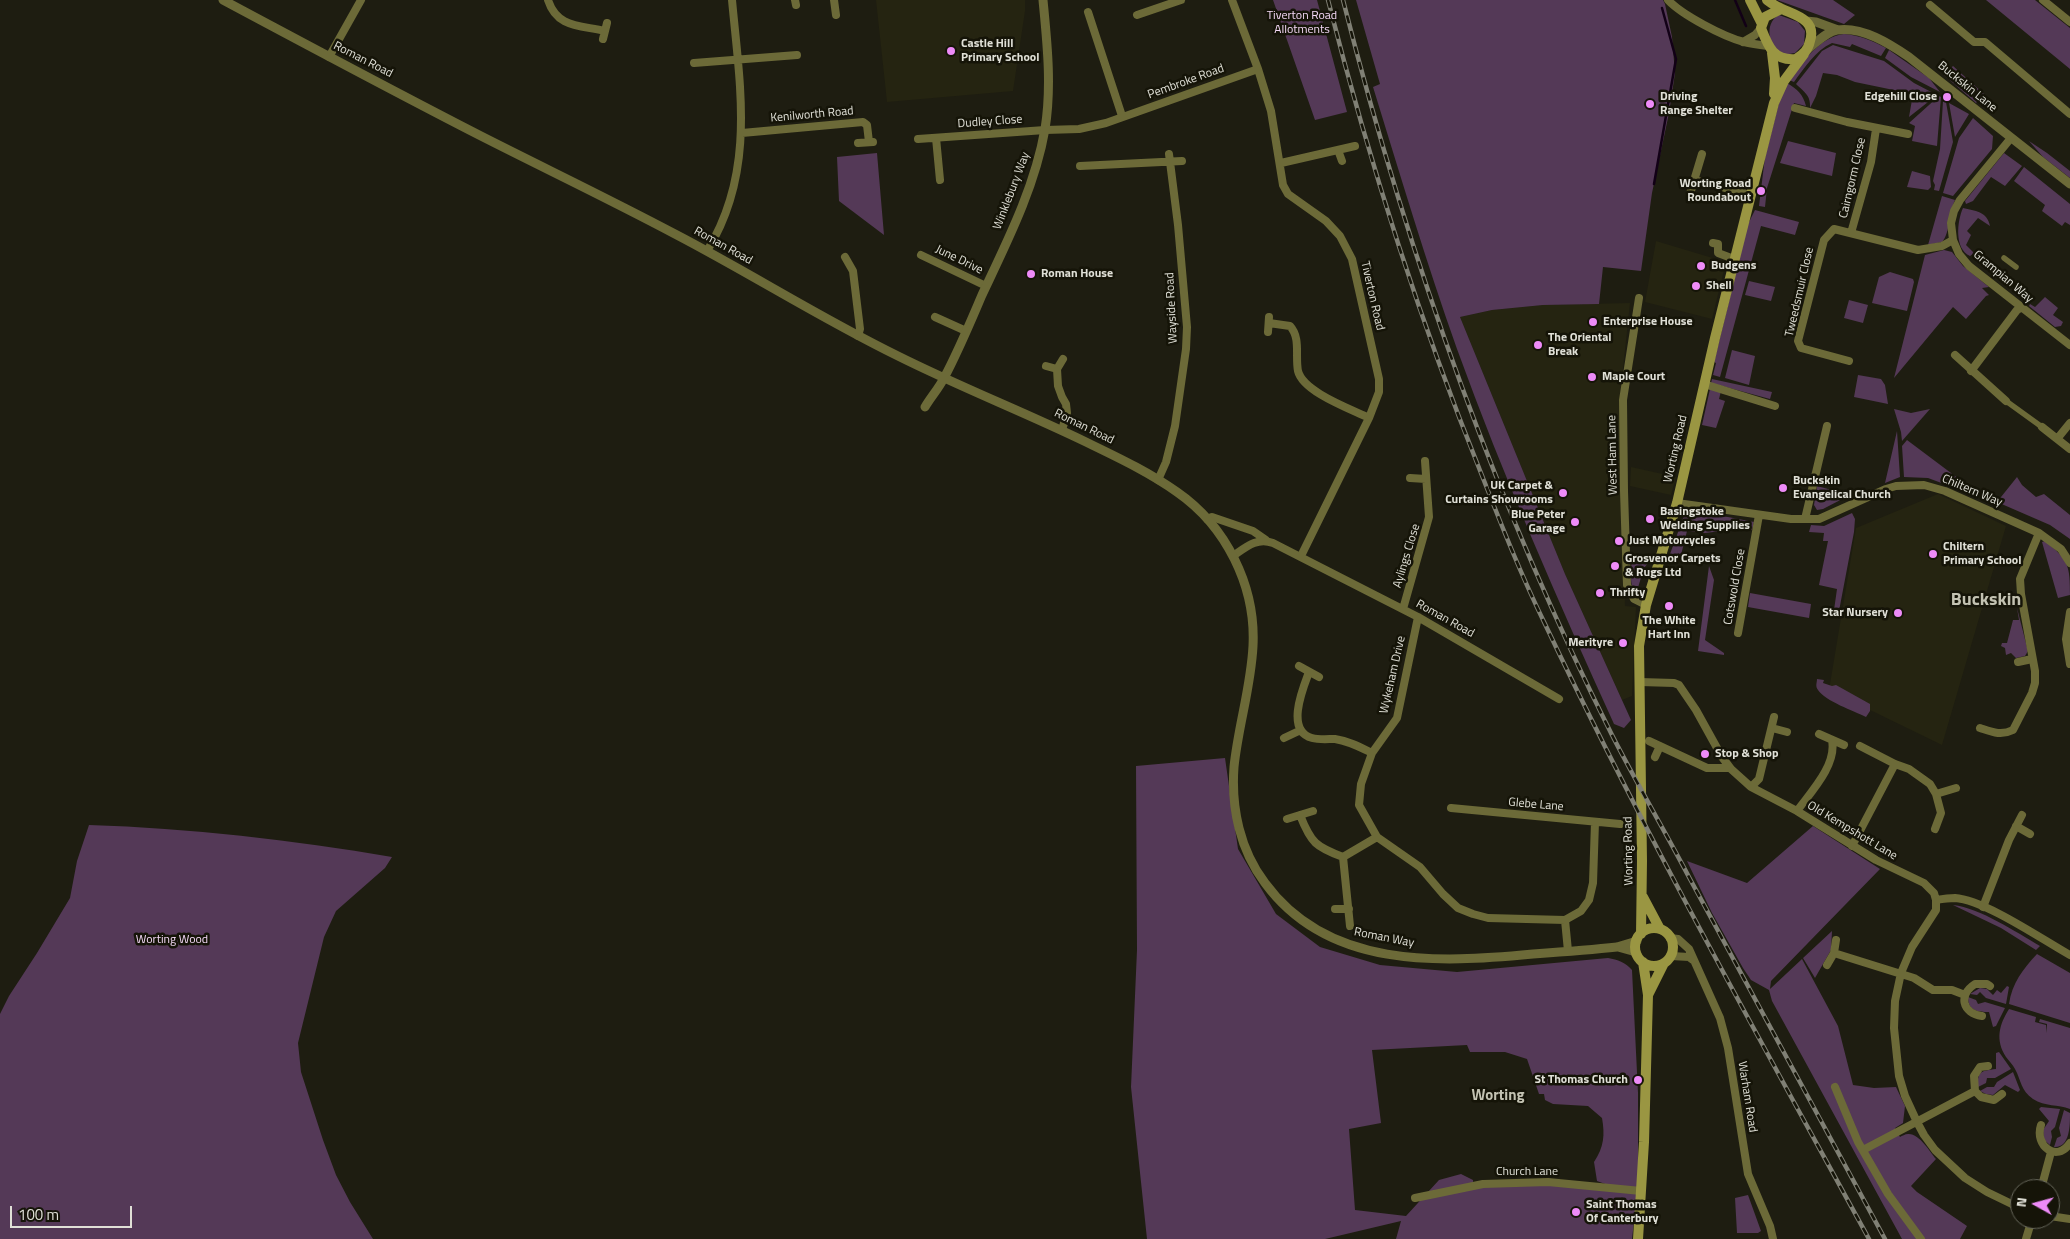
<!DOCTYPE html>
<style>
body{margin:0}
#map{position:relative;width:2070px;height:1239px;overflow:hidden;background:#1e1d11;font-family:"Titillium Web",sans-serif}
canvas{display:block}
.north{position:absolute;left:2010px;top:1179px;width:50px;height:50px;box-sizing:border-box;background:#151408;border:1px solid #66665b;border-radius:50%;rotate:277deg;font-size:14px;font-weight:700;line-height:20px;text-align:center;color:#e0e0d7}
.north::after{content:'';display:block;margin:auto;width:18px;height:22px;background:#ee8bf8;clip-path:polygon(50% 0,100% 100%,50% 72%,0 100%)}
.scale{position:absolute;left:10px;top:1206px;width:122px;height:22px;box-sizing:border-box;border:2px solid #e0e0d7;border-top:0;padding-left:6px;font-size:15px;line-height:18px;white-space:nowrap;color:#e0e0d7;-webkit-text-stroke:4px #151408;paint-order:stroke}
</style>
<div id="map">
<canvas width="2070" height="1239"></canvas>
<div class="north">N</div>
<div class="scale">100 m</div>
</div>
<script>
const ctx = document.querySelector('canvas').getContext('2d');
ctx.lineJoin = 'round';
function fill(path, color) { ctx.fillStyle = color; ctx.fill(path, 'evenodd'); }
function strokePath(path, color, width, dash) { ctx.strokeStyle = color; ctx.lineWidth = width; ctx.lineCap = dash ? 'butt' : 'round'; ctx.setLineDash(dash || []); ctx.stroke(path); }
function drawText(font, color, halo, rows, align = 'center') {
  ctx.font = font + ' "Titillium Web",sans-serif'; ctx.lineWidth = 5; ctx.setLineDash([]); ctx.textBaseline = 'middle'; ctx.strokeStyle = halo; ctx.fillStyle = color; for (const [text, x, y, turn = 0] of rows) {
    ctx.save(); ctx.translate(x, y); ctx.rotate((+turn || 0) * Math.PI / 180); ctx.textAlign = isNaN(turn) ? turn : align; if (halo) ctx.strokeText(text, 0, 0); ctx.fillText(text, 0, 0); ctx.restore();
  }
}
fill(new Path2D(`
 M876,0H1025V11L1013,91L887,102Z
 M1656,241L1726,262L1712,319L1645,302Z
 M1630,303L1620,397L1625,606L1636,607L1632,696L1622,700L1565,574L1460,317L1492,310L1543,305Z
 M1631,467L1676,477L1671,495L1630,486Z
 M1938,494L2006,526L1942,745L1829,690L1856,528Z`), '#252411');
fill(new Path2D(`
 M1273,0H1317L1347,112L1315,120Z
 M1356,0H1663L1665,4L1672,37L1675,73L1669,113L1652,193L1641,271L1603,267L1599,304L1543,305L1492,310L1460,317L1565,574L1631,720L1624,728L1614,724C1558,601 1503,476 1457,349C1426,262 1400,174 1373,87L1380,84Z
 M1777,0H1833L1855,15L1844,24Z
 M1986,0H2035L2070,28V69Z
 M1779,15L1798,22L1805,31L1804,44L1795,53C1792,53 1787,55 1783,54C1769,50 1763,23 1779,15Z
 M1844,34C1859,35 1873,41 1886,48L1881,56L1852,44L1850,47L1832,43C1815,51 1805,67 1794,82L1789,80C1802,62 1820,37 1844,34Z
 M1833,45L1884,61L1914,83L1937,95L1909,117L1913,94L1855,82L1837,75L1823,73L1816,96L1810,108C1811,95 1804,92 1796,84L1822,51Z
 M1889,50L1929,78L1940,92L1911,77L1885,58Z
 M1953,66L1984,94L1976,103L1944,75Z
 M1787,83C1797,89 1803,94 1806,106L1794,103L1767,188L1765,207L1759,206L1765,157L1780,99Z
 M1939,96L1941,97L1937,146L1912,141L1915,126L1909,123Z
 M1943,101L1946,102L1953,142L1939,191L1934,190L1935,185L1933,181L1940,149Z
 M1949,103L1969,114L1955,137Z
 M1973,118L1993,136L1992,149L1953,196L1943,193L1959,138Z
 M1788,141L1836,153L1832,176L1780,163Z
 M2029,141L2047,153L2070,171V178L2043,157Z
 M877,153L884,235L839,201L837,157Z
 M2004,153L2022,166L2005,186L1991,177L1973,201L1966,204L1965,201Z
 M2024,167L2070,204V225L2065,222L2062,226L2042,211L2045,205L2014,181Z
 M1912,171L1930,176L1931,187L1928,190L1907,187Z
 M1942,196L1955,200C1949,213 1950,233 1942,242L1928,245Z
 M1963,208C1975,211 1987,211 1990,226L1978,218L1967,231L1971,235L1966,245L1974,253L1970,256C1954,249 1957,221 1963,208Z
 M1755,210L1799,222L1795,235L1761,226L1720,377L1713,375L1716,363L1714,362L1748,224Z
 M1944,250L1952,252L1963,266L1989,287L1982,288L1989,295L1986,296L1966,319L1953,307L1894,378L1925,255Z
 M1890,272L1913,279L1914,282L1907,311L1872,303L1879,277Z
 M1749,281L1775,287L1771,301L1745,295Z
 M2045,297L2058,308L2053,315L2063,322L2061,326L2055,327L2029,306L2030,304L2035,307Z
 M1849,300L1868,305L1863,323L1844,318Z
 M1732,350L1755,356L1749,385L1725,378Z
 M1858,375L1881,379L1885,385L1888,404L1854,397Z
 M1712,379L1772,392L1770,399L1711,383Z
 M1710,389L1721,391L1719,399L1725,401L1716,428L1702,425Z
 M1894,409L1911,413L1930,409L1902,441L1901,432Z
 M1897,431L1900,477L1885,483Z
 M1907,440L1959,479L1955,488L1928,478L1904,477L1902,446Z
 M2017,477L2022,485L2036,497L2044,494L2070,515V539L2050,525L1997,502Z
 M1817,486L1850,495L1823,509L1817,510L1814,505Z
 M1685,513L1728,517L1754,522L1752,530L1724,526L1722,531L1705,533L1687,531L1681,555L1670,554Z
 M1852,513L1855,519L1854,532L1839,611L1834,610L1837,589L1819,585L1828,541H1823L1824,533L1809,532L1811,525L1824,526Z
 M2045,541C2069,560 2070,566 2070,595L2058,598L2042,542Z
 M1632,559L1649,562L1644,568L1636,594C1629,587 1631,569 1632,559Z
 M1709,566L1714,580L1705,640L1724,653V655L1698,651Z
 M1750,593L1811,604L1809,618L1748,607Z
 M2017,608L2028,651L2025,656L2016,658L2011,653L2006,655L2005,648L2001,646L2002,643H2007L2013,620H2019Z
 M1817,679L1824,680L1823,683L1832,686L1836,685L1870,704V711L1866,717C1854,711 1825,701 1818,690C1815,686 1817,683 1817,679Z
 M1225,758L1238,849L1276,914L1320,947L1380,965L1457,972L1608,958C1618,960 1625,962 1632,970L1638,1093V1186L1632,1239H1396L1401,1221L1325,1239H1147L1131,1087L1137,950L1136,766ZM1467,1045L1470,1052H1505L1527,1059L1539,1094H1544L1545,1100L1553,1104L1588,1106L1602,1118C1605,1135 1604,1147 1594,1162L1597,1181L1608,1185H1473V1180L1461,1174L1439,1180L1406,1216L1355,1210L1349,1129L1381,1123L1372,1050Z
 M89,825C190,828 292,840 392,857L385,868L336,911L324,937L298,1043L301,1072L323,1140L336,1175L350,1202L373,1239H0V1014L9,996L37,953L70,898L77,861Z
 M1813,826L1880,869L1771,981L1770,989L1802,959L1838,1026L1853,1085L1874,1088L1896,1087L1905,1106L1903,1123L1895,1128L1900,1137C1902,1136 1905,1134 1908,1134C1919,1133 1930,1152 1936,1159L1911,1186L1917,1192L1967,1226L1960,1239H1902L1772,1001L1769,990L1751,980L1743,968L1712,913L1687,861L1747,883Z
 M1953,905C1980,908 2016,932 2040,946L2036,950L2001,928Z
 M1832,931L1831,950L1815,978L1803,958Z
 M2037,954L2070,973V1023L2009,1004C2012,983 2023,969 2037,954Z
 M2007,986L2009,987L2006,1004L1986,998L1980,992L1977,995L1970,994L1980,988L1987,989L1993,995L1997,990L2001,993Z
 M1968,997L1976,1000L1978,1004L1985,1002L2005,1008L1996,1026L1993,1027L1989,1012C1978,1012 1968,1011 1968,997Z
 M2009,1009L2036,1017L2035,1022L2046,1025L2047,1033V1024L2039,1022L2040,1019L2070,1028V1109C2058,1104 2045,1107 2033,1099C2021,1091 2021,1080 2015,1069C2013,1065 2009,1061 2006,1057C1995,1040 1999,1025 2009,1009Z
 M1999,1052L2011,1069L1995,1078H1987L1986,1083L1978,1087C1977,1071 1981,1071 1996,1069V1053Z
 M2013,1072L2020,1090L2018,1092L2005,1085L1993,1095L1986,1094L1980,1091L1987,1087H1994L1997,1082Z
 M2041,1107L2060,1109L2055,1127L2051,1131L2052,1137L2050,1145L2044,1140L2043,1130L2049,1121L2039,1109Z
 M2064,1110L2070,1113C2070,1126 2070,1148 2054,1147L2057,1138L2061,1136L2059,1128Z
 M1748,1195L1761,1231L1758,1233H1737L1735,1198Z`), '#543957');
strokePath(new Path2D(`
 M1735,0L1746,26
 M1654,184L1676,59L1662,8`), '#120016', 2.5);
strokePath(new Path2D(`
 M2004,258L2016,267
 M2006,401L2042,427`), '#6c6a38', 5.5);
strokePath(new Path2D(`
 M548,0C557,28 580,25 605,31
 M795,0L796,5
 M834,0L836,15
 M1232,0L1258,69L1271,111L1283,185L1288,194L1326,221L1340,236L1352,259L1379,379V392L1369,418L1301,556
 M1668,0C1682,15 1724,37 1744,42C1752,44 1760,45 1768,46
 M2043,0L2070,22
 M1930,5L1974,42H1985L2070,114
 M1088,12L1122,116
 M1137,15L1181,0
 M603,39L607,23
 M1743,42L1755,35L1761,28
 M329,57L361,0
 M694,63L797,55
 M1795,108L1847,122L1908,134
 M742,133L863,122L867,125L869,142
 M936,138L940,180
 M2011,138L1960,200L1954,211L1951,223L1953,240L1959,254L1969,266L2070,345
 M918,139L1045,130L1079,129L1106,123L1258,69
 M858,143L873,142
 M1338,150L1342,161
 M1281,163L1355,146
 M1080,166L1182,161
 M1695,180L1751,195
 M1690,194L1702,154
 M1851,233L1871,162L1876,129
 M1713,243L1718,244V253L1734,259
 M707,251C756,172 740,87 732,0
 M921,255L986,286
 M845,257L853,271L860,329L858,336
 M1639,298L1623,400L1624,491L1627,585L1634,599L1646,605
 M935,317L966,331
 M1269,323L1290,326C1301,338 1295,356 1298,371C1303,392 1351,409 1369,418
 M1268,332L1269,317
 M1955,355L2006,401
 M1849,361L1801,348L1798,341L1824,240L1834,229L1918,250L1942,246L1953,240
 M1046,366L1057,369L1063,359
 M1057,369L1058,386L1062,397L1066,404L1067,413L1062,430
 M1971,371L2017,310L2021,308
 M1704,384L1775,406
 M2042,427L2070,449
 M2057,439L2070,423
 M1410,478L1426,479
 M1158,480L1166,462L1175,426L1186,349L1187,327L1178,225L1169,154
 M1677,503L1791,519H1819L1886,489L1896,486L1924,485L1945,491L2039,533L2061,549L2070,563
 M1207,519L1212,517L1253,531L1266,540
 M1805,519L1827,426
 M1233,556C1246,547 1257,537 1273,543L1418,617L1559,699
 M1403,609L1429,517L1425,461
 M2070,612L2066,639L2070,664
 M1418,617L1397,718L1372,753L1361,784L1359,805L1377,837L1420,867L1443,894L1458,908L1473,914L1488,918L1565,920L1581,911L1589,900L1593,883L1595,822
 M1738,633L1759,515
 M2018,662L2032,659
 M1299,666L1319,677
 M1309,672C1303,688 1285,731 1312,738C1319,740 1328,739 1335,739C1349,741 1360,747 1372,753
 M1640,682L1674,683L1679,685L1696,710L1722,757L1731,769L1751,787L1797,811L1876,860L1924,883L1934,893L1936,900V910L1912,947L1901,973L1895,1001L1894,1028L1899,1076L1905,1096L1917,1122L1924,1135L1935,1150L1965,1178L1987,1192L2020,1208
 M1772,728L1787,732
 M1980,728C1992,732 2001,736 2013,730L2032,693L2035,683V671L2021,594L2020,579L2039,533
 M1819,734L1844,745
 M1284,738L1301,730
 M1649,741L1707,768H1730
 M1860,746L1895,764L1909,769L1930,784L1936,794L1941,813L1935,829
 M1655,757L1660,746
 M1751,787L1759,779L1774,717
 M1936,794L1956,788
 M1451,808L1620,824
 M1797,811C1811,792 1837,765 1832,740
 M1300,815C1311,843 1316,847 1343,857L1377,837
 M1287,819L1313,811
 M2016,826L2030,834
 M1852,846L1895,764
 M1343,857L1350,926
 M1936,900C1942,899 1949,898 1955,898C1985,900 2043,940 2070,955
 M1983,907L2009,840L2022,815
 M1335,909H1349
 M1565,920L1568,951
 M1670,938L1678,939L1689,949L1720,1018L1728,1048L1748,1174L1770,1226L1773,1239
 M1834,953L1914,978L1933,990H1952L1965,995
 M1671,956L1689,957L1693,960
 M1827,965L1834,953L1836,940
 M1982,1016C1962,1013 1958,995 1975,984H1987L1990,986
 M1988,1066L1980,1067L1974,1076L1975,1091L1981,1097L1994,1100L2002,1094
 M1835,1087L1858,1142L1888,1194L1921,1239
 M2041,1125C2034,1146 2057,1163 2070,1143
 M1863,1150L1975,1091
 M2041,1189L2051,1152
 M1415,1198L1483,1184L1548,1182L1641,1191
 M2050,1216L2070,1219
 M2026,1239L2032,1219`), '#6c6a38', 8);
strokePath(new Path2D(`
 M223,0C309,46 395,92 481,136C546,169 611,200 675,234C750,273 822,319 898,356C960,387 1024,412 1086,442C1117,457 1149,472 1177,492C1226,526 1256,586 1253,646C1251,687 1238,727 1234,767C1231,808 1240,850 1265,883C1328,969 1438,963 1533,954C1561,952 1589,950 1617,947L1637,941
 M1806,21L1816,22L1838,30
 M1808,49C1817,42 1826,32 1837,30C1862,26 1890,44 1909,57L2070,184
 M925,407C931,397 939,388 944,378C958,352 970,323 982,295C1007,242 1035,187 1045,129C1052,86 1047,42 1043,0
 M1618,947L1636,952`), '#6c6a38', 9);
strokePath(new Path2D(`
 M1750,0L1762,24
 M1767,0C1771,3 1775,6 1780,8C1794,15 1817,19 1810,41C1808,50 1804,54 1796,59C1773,61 1768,46 1761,28L1765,17L1781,9
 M1772,53L1775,78L1774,94
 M1643,897L1660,929
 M1635 947a19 19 0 1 1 38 0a19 19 0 1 1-38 0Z
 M1641,934L1642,861L1639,646L1646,605L1677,503L1715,338L1774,103L1784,81L1804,54
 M1648,995L1664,963
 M1638,1239L1644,1142L1648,995L1643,962`), '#9a9642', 10);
const rail = new Path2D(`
 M1328,0C1369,161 1419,319 1481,473C1501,524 1521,575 1545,624C1644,833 1758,1036 1869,1239
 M1343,0C1407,253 1495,502 1612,735C1637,784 1665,831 1690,879C1755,999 1820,1119 1885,1239`);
strokePath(rail, '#808075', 4.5);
strokePath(rail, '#151408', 2.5, [8]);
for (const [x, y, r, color] of [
 [951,51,5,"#ee8bf8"],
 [1947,97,5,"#ee8bf8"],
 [1650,104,5,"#ee8bf8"],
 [1761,191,5,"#ee8bf8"],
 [1701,266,5,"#ee8bf8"],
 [1031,274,5,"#ee8bf8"],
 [1696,286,5,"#ee8bf8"],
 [1593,322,5,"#ee8bf8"],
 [1538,345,5,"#ee8bf8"],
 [1592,377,5,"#ee8bf8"],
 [1783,488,5,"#ee8bf8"],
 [1563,493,5,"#ee8bf8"],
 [1650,519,5,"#ee8bf8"],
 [1575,522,5,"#ee8bf8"],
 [1619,541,5,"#ee8bf8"],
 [1933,554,5,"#ee8bf8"],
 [1615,566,5,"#ee8bf8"],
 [1600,593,5,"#ee8bf8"],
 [1669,606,5,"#ee8bf8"],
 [1898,613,5,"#ee8bf8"],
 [1623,643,5,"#ee8bf8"],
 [1705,754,5,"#ee8bf8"],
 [1638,1080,5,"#ee8bf8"],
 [1576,1212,5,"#ee8bf8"]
]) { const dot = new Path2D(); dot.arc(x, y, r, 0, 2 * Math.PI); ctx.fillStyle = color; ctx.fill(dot); strokePath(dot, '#151408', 2); }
drawText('12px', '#f5d9f7', '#151408', [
 ["Tiverton Road",1302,16],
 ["Allotments",1302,30],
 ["Worting Wood",172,940]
]);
drawText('bold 12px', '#e0e0d7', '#151408', [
 ["Castle Hill",961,44],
 ["Primary School",961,58],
 ["Driving",1660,97],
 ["Range Shelter",1660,111],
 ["Edgehill Close",1937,97,"right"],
 ["Worting Road",1751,184,"right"],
 ["Roundabout",1751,198,"right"],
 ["Budgens",1711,266],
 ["Roman House",1041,274],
 ["Shell",1706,286],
 ["Enterprise House",1603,322],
 ["The Oriental",1548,338],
 ["Break",1548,352],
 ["Maple Court",1602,377],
 ["Buckskin",1793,481],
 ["Evangelical Church",1793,495],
 ["UK Carpet &",1553,486,"right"],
 ["Curtains Showrooms",1553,500,"right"],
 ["Basingstoke",1660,512],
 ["Welding Supplies",1660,526],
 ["Blue Peter",1565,515,"right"],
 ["Garage",1565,529,"right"],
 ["Just Motorcycles",1629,541],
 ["Chiltern",1943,547],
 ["Primary School",1943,561],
 ["Grosvenor Carpets",1625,559],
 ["& Rugs Ltd",1625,573],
 ["Thrifty",1610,593],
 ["Star Nursery",1888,613,"right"],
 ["The White",1669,621,"center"],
 ["Hart Inn",1669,635,"center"],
 ["Merityre",1613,643,"right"],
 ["Stop & Shop",1715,754],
 ["St Thomas Church",1628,1080,"right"],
 ["Saint Thomas",1586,1205],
 ["Of Canterbury",1586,1219]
], 'left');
drawText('12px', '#e0e0d7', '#151408', [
 ["Roman Road",363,60,27],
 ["Pembroke Road",1186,82,-20],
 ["Buckskin Lane",1967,87,39],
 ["Kenilworth Road",812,115,-5],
 ["Dudley Close",990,122,-4],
 ["Cairngorm Close",1853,178,-77],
 ["Winklebury Way",1012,191,-69],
 ["Roman Road",723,246,29],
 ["June Drive",959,260,26],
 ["Grampian Way",2003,277,40],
 ["Tweedsmuir Close",1800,292,-77],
 ["Tiverton Road",1372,296,77],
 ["Wayside Road",1172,308,-93],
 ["Roman Road",1084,427,26],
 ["Worting Road",1676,449,-77],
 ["West Ham Lane",1613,455,-91],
 ["Chiltern Way",1972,491,23],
 ["Aylings Close",1407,556,-73],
 ["Cotswold Close",1735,587,-80],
 ["Roman Road",1445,619,29],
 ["Wykeham Drive",1393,675,-77],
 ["Glebe Lane",1536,805,5],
 ["Old Kempshott Lane",1852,831,31],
 ["Worting Road",1629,851,-91],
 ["Roman Way",1384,938,11],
 ["Warham Road",1747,1097,81],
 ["Church Lane",1527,1172]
]);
drawText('bold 15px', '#c3c2b2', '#151408', [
 ["Worting",1498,1096]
]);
drawText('bold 18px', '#c3c2b2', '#151408', [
 ["Buckskin",1986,601]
]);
</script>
